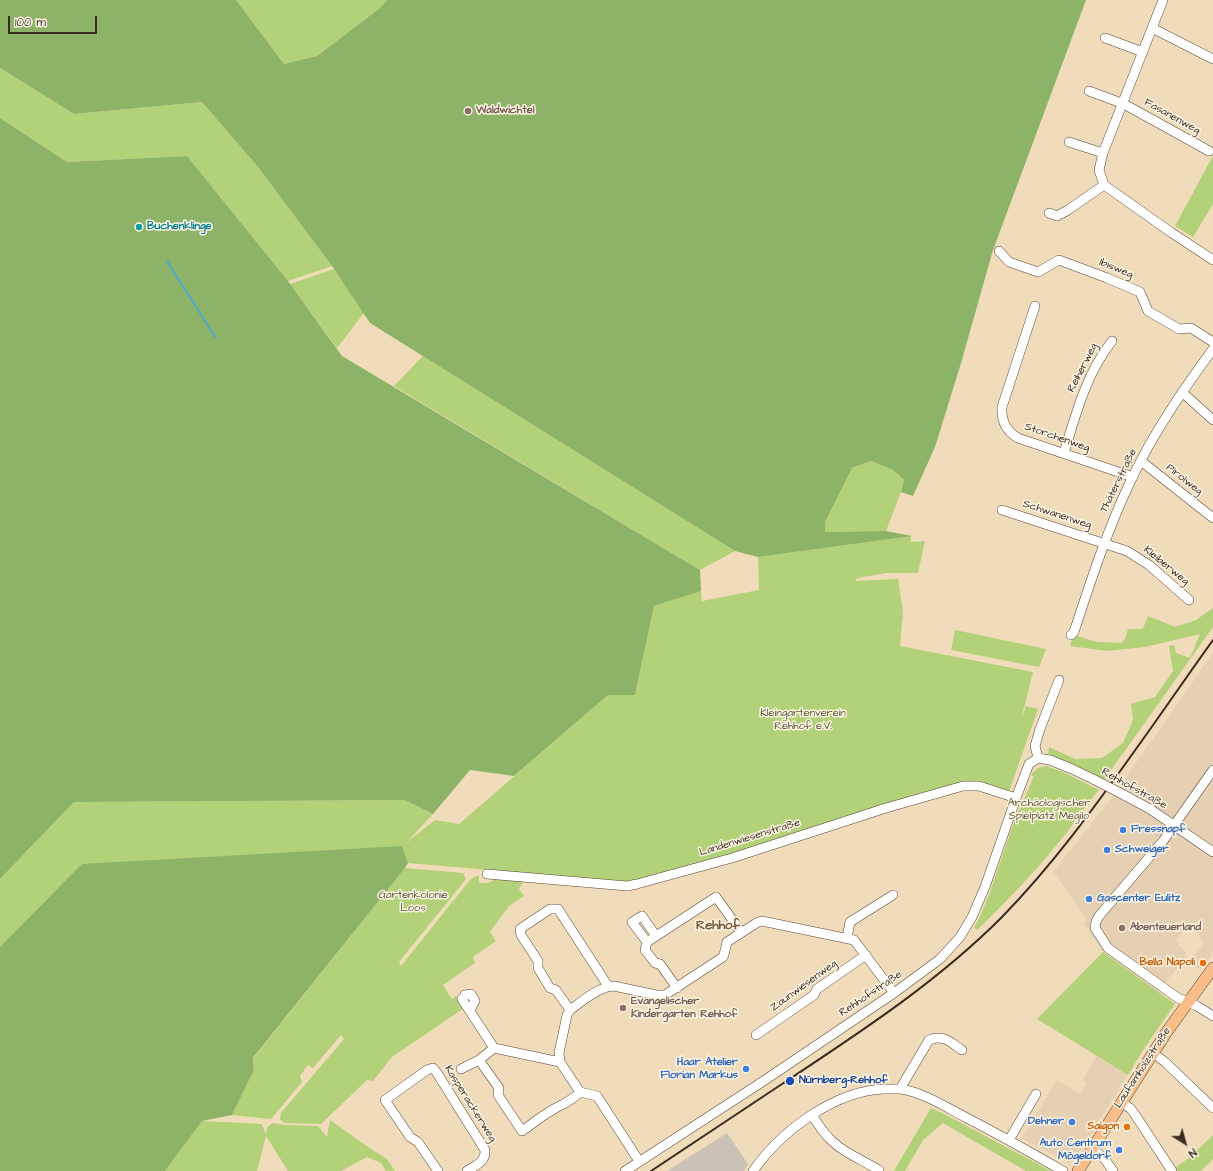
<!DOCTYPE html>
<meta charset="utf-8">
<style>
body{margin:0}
#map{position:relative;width:1213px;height:1171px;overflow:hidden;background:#f0dcba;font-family:"Architects Daughter",sans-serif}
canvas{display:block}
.north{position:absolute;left:1165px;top:1123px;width:40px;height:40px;-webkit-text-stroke:3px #fcf5e5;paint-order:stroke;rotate:143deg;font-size:11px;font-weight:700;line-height:16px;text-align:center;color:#3b2a1e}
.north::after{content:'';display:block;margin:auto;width:14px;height:18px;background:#3b2a1e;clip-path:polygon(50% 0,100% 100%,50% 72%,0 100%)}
.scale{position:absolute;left:8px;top:16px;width:89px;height:18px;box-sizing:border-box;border:2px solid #3b2a1e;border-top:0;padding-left:5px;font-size:12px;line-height:14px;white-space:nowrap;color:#3b2a1e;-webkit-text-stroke:3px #fcf5e5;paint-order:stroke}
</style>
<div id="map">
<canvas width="1213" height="1171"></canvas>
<div class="north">N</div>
<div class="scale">100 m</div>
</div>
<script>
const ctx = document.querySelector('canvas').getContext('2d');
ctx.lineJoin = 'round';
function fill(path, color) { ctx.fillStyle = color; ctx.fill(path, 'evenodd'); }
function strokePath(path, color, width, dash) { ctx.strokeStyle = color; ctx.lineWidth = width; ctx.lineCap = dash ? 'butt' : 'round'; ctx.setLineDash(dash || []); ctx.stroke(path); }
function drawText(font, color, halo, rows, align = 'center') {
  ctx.font = font + ' "Architects Daughter",sans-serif'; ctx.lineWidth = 3; ctx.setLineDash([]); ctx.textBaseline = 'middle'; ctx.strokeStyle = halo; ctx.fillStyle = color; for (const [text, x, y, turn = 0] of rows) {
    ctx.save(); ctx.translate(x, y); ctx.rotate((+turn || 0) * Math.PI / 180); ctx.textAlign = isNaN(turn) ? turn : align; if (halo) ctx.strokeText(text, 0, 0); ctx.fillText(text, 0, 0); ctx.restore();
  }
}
fill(new Path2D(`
 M1213,653V953L1200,970L1189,962L1204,942L1201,939L1197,931L1188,925L1176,940L1179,946L1185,951L1186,956L1158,992L1103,952L1084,924L1087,919L1053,872L1108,803Z
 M1097,1056L1128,1075L1074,1161L1068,1162L1022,1139L1056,1080L1080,1094L1087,1083L1082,1081Z`), '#e5d0b4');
fill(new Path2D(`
 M727,1133L748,1164L744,1171H667Z`), '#cbc2b8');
fill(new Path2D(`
 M236,0H387L380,8L317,56L284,64Z
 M0,68L74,114L202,102L258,167L332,266L288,281L187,156L67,162L0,118Z
 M1213,156V204L1193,237L1175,226Z
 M334,269L364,313L337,348L290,284Z
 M423,356L735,551L700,570L394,386Z
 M871,461L893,470L904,480L901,492L886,531L825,532V522L852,468Z
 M911,536V542L925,541L918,573H887L857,578L855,581L898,579L903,612L900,646L1033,672L1021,720L1026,706L1038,709L1010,789L1007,791L979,781H967L883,805L734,853L629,882L408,863L402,846L0,947V879L74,802L405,800L433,814L406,843L435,820L459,824L608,695H635L654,606L701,591L702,601L759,590L758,557Z
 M1213,608V627L1104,780L1076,766L1048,754L1049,747L1075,759L1102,758L1123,743L1133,720L1131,704L1155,697L1173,671L1169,646L1174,645L1176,653L1190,658L1200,634L1145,647L1107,651L1070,646L1073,635L1097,642L1121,643L1125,639L1128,629H1143L1148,616L1175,627L1196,620Z
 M955,630L1046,649L1039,667L951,650Z
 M1046,766L1065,773L1099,790C1086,804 1076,821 1064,836C1037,870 1008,900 977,930L974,927L978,921L989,895L1015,819H1017L1018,815L1017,814L1021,807L1034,776L1031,775C1035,769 1039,767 1046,766Z
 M405,868L463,873L466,879L399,962L401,966L471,879L476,876H479V883H488L498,878L524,881L519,889L524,896L509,906L490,932L496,941L473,957L475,963L443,985L452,999L456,996L464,1008L392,1057L373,1081L367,1080L321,1124L284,1123L280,1119L281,1113L344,1039L341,1035L313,1068L308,1065L300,1076L302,1082L271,1119L232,1115L254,1070L253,1059Z
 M1103,952L1175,1004L1145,1047L1128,1075L1037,1019Z
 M931,1108L944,1114L1051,1171H1026L943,1123L923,1140L905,1171H894Z
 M330,1120L371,1149L387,1159L395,1171H386L381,1163L367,1157L341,1171H288L266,1136L257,1171H165L202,1121L262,1124L266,1135L268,1126L273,1123L285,1125L318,1126L327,1137Z
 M1213,1135V1159L1201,1171H1178L1175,1168L1190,1157Z`), '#b2d178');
fill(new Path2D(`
 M0,0H236L284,64L317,56L380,8L387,0H1086L993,250L961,363L935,447L913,496L901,492L904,480L893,470L871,461L852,468L825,522V532L886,531L912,536L758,557L735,551L370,323L332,266L258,167L202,102L74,114L0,68Z
 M0,118L67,162L187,156L288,281L342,356L700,570L701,591L654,606L635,695H608L514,776L470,770L433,814L405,800L74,802L0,879Z
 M402,846L408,863L405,868L253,1058L254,1070L232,1115L202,1121L165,1171H0V947L82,864Z`), '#8db368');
strokePath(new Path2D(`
 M139,227L140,228
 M167,261L215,337`), '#54a7d0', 2);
const minor = new Path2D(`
 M1163,0L1103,153L1099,170L1104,185L1172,233L1213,260
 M1152,28L1213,59
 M1105,38L1143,52
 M1089,91L1124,104L1209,151
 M1069,142L1103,153
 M1049,213L1057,216L1068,210L1104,185
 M999,251L1009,262L1038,272L1059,260L1107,278L1140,292L1148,311L1179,329L1191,328L1213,342
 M1035,306L1002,407C1001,421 1006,431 1018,438L1133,477
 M1182,392L1213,420
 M1064,453C1076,414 1086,374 1112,341
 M1141,461L1213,518
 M1002,510L1127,551L1149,565L1189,600
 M1071,635L1074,632C1091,580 1108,528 1132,478C1154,432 1183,390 1213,349
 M1038,758L1035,746L1040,729L1059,680
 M1213,770L1163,841L1099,916L1096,922L1095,928L1108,948L1178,998L1197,1006L1213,1016
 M1124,795L1150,809L1213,852
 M487,874L627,886L637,884L732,858L886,808L963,786H979L1016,798
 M847,938L850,922L893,895
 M647,942L632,922L642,916L656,936
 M677,988L660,964L655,963L645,950L647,942L716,897L741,932
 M470,1010L475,1001L471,994L465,995L462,999L494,1048
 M570,1010L556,990L550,988L538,968V961L521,935L520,929L550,909H558L608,986
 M756,1035L814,995L817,989L866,955
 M1153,1053L1165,1062L1213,1108
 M560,1062L494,1048L479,1060L499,1088L498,1095L522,1131C532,1124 543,1115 554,1109C563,1104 573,1100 580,1092
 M461,1069L479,1060
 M900,1089L929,1040C943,1034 950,1042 962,1050
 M1121,1102L1130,1108L1134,1113L1172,1171
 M812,1115C817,1123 822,1131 829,1138C842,1152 862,1160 879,1170
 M1009,1140L1036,1094
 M1092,1148L1104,1158L1113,1171
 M639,1161L597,1096L580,1092L560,1062L559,1053L567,1015L570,1010C581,1002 600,986 614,986L656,995H665L723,957L725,951L727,942L758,922L762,921L854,940L894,993
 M438,1171L418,1142L410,1137L385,1100L427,1070L433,1068L437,1073L485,1150C486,1162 476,1165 467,1171
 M625,1171L762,1082L894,993L940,959L960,937L972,917L985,887L1016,798L1029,764L1038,758L1050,760L1072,769L1095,780
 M753,1171C781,1131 835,1090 886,1089C890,1089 896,1089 901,1089C924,1093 944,1106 965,1117C998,1134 1030,1152 1063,1171`);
const major = new Path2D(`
 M1078,1171L1166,1033L1213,968`);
strokePath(minor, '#564535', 10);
strokePath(major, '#564535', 12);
strokePath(minor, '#fff', 9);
strokePath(major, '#f8bd89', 11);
strokePath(new Path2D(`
 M651,1171C694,1142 738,1113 782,1084C859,1033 936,983 1001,918C1052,866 1094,808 1136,749C1162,713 1187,676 1213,640`), '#3b2a1e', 2);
const minorBridge = new Path2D(`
 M1095,780L1124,795`);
strokePath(minorBridge, '#564535', 10, []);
strokePath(minorBridge, '#fff', 9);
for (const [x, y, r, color] of [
 [468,111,4,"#8d6e63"],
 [139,227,4,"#0f9aa8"],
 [1123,830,4,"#3f7fe0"],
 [1107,850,4,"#3f7fe0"],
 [1089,899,4,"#3f7fe0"],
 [1122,928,4,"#8d6e63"],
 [1203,963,4,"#e8710a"],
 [623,1008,4,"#8d6e63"],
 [746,1069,4,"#3f7fe0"],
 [790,1081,5,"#1a4fb4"],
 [1072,1122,4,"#3f7fe0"],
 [1127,1127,4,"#e8710a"],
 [1119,1150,4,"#3f7fe0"]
]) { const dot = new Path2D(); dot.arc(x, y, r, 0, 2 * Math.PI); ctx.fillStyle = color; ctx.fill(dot); strokePath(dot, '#fcf5e5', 1.5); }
drawText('bold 11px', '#785e54', '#fcf5e5', [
 ["Waldwichtel",476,111],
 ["Abenteuerland",1130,928],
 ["Evangelischer",631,1002],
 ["Kindergarten Rehhof",631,1015]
], 'left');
drawText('11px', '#3b2a1e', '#fcf5e5', [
 ["Fasanenweg",1172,117,29],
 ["Ibisweg",1116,269,22],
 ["Reiherweg",1083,368,-63],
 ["Storchenweg",1057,438,19],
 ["Pirolweg",1184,480,38],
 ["Thäterstraße",1119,481,-64],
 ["Schwanenweg",1057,515,18],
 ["Kleiberweg",1166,566,39],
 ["Rehhofstraße",1134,789,29],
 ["Landenwiesenstraße",750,838,-17],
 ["Zaunwiesenweg",804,986,-36],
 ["Rehhofstraße",871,994,-34],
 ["Laufamholzstraße",1143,1068,-57],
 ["Kasperackerweg",470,1104,58]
]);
drawText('bold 11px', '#0d838f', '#fcf5e5', [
 ["Buchenklinge",147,227]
], 'left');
drawText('11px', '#595434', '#fcf5e5', [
 ["Kleingartenverein",803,714],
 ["Rehhof e.V.",803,727],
 ["Archäologischer",1049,804],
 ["Spielplatz Megilo",1049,817],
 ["Gartenkolonie",413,896],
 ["Loos",413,909]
]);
drawText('bold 11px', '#366cbe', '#fcf5e5', [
 ["Fressnapf",1131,830],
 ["Schweiger",1115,850],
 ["Gascenter Eulitz",1097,899],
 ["Haar Atelier",738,1063,"right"],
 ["Florian Markus",738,1076,"right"],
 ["Dehner",1064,1122,"right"],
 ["Auto Centrum",1111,1144,"right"],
 ["Mögeldorf",1111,1157,"right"]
], 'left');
drawText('bold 11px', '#c56008', '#fcf5e5', [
 ["Bella Napoli",1195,963],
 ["Saigon",1119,1127]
], 'right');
drawText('bold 11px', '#164399', '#fcf5e5', [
 ["Nürnberg-Rehhof",799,1081]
], 'left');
drawText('bold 13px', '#785a3a', '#fcf5e5', [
 ["Rehhof",718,926]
]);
</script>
